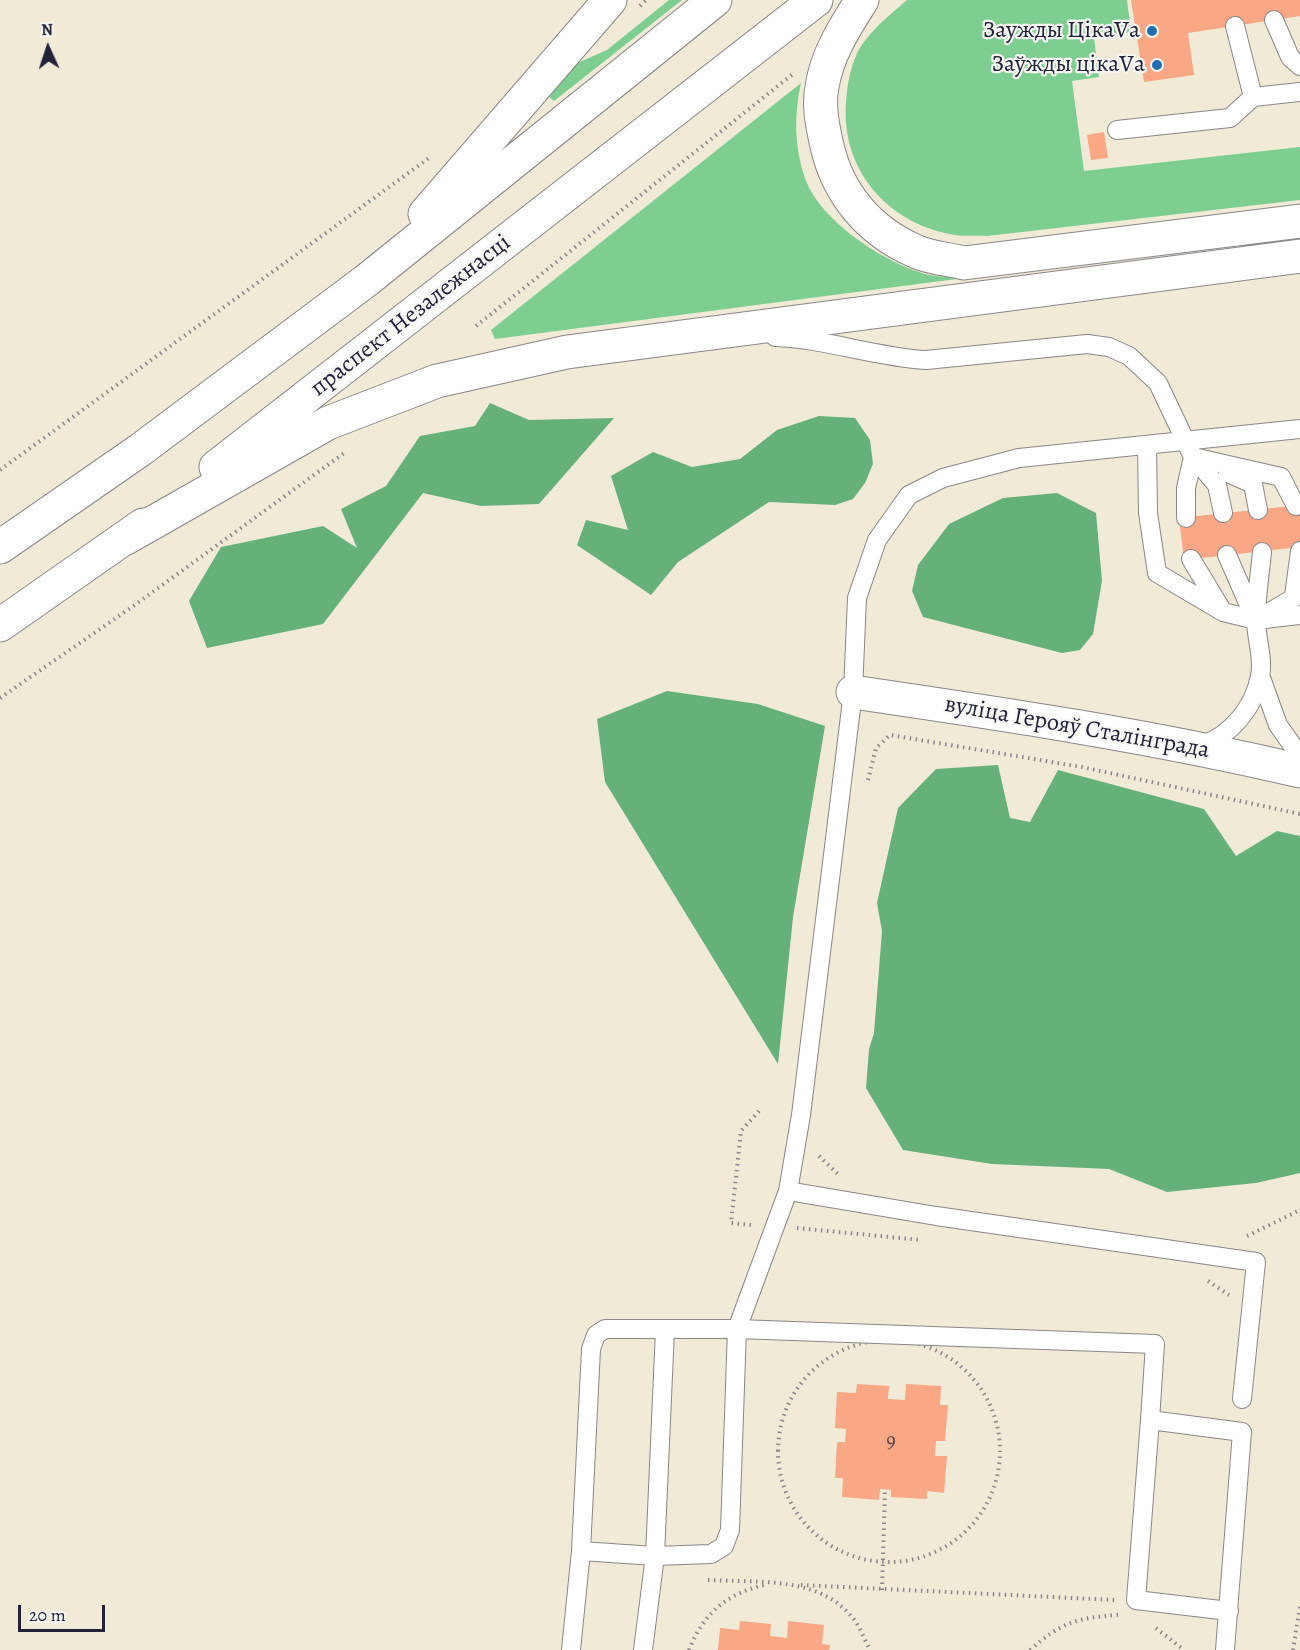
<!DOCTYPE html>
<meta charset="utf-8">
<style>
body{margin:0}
#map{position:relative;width:1300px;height:1650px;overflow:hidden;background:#f1ead7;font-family:Alegreya,serif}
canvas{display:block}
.north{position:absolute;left:18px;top:18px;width:60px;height:60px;-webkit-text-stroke:4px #f6f6f2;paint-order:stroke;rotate:357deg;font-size:16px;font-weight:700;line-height:24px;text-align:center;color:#22223b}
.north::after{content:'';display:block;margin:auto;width:21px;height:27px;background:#22223b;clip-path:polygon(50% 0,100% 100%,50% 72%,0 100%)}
.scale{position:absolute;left:18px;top:1605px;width:87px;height:27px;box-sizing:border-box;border:3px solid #22223b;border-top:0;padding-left:8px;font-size:18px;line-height:21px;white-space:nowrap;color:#22223b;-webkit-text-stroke:4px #f6f6f2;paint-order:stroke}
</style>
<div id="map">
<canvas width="1300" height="1650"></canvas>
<div class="north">N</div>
<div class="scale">20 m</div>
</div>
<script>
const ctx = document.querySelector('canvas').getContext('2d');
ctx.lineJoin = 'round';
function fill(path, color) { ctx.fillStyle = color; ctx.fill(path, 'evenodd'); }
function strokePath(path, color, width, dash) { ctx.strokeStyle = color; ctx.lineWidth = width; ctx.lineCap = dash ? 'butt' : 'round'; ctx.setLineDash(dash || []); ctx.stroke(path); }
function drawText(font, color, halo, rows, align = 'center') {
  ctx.font = font + ' Alegreya,serif'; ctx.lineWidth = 4.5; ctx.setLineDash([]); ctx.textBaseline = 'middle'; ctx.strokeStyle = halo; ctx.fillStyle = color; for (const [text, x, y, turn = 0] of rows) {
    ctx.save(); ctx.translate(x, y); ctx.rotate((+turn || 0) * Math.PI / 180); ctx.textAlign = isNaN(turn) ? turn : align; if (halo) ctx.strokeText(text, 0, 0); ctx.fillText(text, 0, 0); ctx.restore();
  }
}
fill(new Path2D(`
 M669,0H682L554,101L549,97L575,64L607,50Z
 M907,0H1127L1131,32L1094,38L1099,77L1072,81L1084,171L1300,147V200L987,236C975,235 961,237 950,234C886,222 841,168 846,103C847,85 851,62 861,46C873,28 891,14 907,0Z
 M801,83C794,114 794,147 805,178C819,219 879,259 919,272C932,277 950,277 964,278L495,339L491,330Z`), '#7dce90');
fill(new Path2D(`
 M490,403L529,420L614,418L539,504L481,506L423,493L323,624L207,648L189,601L221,547L323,526L357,548L341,509L386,486L420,436L475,426Z
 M819,416L855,418L870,440L873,464L865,483L853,499L835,505L769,502L678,562L651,595L577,545L586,520L628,530L611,476L653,452L692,467L740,459L777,430Z
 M1057,493L1096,513L1102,581L1093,634L1080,650L1062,653L923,617L912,591L918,565L949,524L1003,498Z
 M667,691L758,704L825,726L793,917L778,1064L605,782L597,719Z
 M998,765L1010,818L1030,822L1058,770L1204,809L1236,856L1277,831L1300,836V1173L1256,1183L1167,1192L1109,1169L992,1164L903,1150L866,1088L869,1049L874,1033L882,931L877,903L898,808L936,769Z`), '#66b17a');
fill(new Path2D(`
 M1131,0H1300V16L1188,33L1194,75L1144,82Z
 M1104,132L1108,158L1091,160L1087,135Z
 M1300,505V547L1184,560L1179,518Z
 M857,1384L889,1386L888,1399L905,1400L906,1384L941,1386L940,1405H948L945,1441H936L935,1456H947L944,1493L927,1491V1499L891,1497V1490L880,1489L879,1500L842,1497L843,1478H835L837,1442H845L846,1429L835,1428L837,1392L856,1393Z
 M740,1621L771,1624L770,1636L787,1638L788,1621L824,1625L822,1644L830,1645L829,1650H718L720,1628L739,1630Z`), '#f9a784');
const lane = new Path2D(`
 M1274,20L1290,57L1300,66
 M1235,26L1253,97L1300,92
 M1117,130L1230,118L1253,97
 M775,337C827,339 875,357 926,360L1087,344L1109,347L1129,356L1158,383L1193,457L1186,488V518
 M1147,445L1148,513L1157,573L1223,612
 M1193,457L1281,477L1296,506
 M1193,457L1217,485L1223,513
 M1228,473L1253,484L1258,510
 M1227,555L1255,619
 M1191,559L1223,612L1256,620L1300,615
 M1294,596L1300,551
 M1260,618L1300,594
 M1260,675L1278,725L1300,756
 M1201,746C1231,735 1254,708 1260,676C1264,659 1256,638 1256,620C1256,598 1260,574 1262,552
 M788,1191L936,1216L1256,1262L1242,1399
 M1150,1420L1136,1600L1229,1611
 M581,1551L655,1556L711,1554L724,1546L730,1530L737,1329L1155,1344L1150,1420L1242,1432L1225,1650
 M571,1650L581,1551L591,1349L596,1335L605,1329H737L788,1191L801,1115L853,692L857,598L877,540L909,495L943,478L1019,458L1300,429
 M643,1650L655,1556L665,1330`);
const street = new Path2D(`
 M853,692C1003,714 1152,736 1300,771`);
const highway = new Path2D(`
 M862,0C845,27 827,54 822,87C818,106 823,128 827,146C838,194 869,231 915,251C929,258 948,259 964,263L1300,221
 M425,214L610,0
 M216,467L816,0
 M126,538L328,423L437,381L567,352L1300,256
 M0,547L140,450L367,280L715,0
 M0,625L143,525`);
strokePath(lane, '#8a8689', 20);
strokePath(street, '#8a8689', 35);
strokePath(highway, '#8a8689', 35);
strokePath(new Path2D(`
 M640,6L646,0
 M476,326L793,74
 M0,470L429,158
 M0,698L132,607L347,451
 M868,780L876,748L890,735L1082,767L1300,814
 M819,1156L839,1175
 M751,1225L731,1223L741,1131L759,1111
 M797,1228L921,1240
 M1247,1236L1300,1210
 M1208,1281L1229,1295
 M778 1451a111 111 0 1 1 222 0a111 111 0 1 1-222 0Z
 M708,1580C758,1583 822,1575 855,1621C861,1629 865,1641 870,1650
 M801,1585L1115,1600
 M882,1590L885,1490
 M1156,1628L1184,1650
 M689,1650C703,1614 726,1594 764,1585
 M1030,1650C1062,1622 1076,1618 1118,1615
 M1293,1650L1300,1606`), '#8a8689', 4, [1.5, 4.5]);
strokePath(lane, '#fff', 18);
strokePath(street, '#fff', 33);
strokePath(highway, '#fff', 33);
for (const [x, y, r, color] of [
 [1152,31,6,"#1f6fb2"],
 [1157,65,6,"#1f6fb2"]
]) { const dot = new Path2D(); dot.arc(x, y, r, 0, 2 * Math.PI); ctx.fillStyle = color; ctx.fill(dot); strokePath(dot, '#f6f6f2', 2); }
drawText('21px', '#58434d', null, [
 ["9",891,1442]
]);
drawText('24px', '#22223b', '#f6f6f2', [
 ["Заужды ЦікаVа",1140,31],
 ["Заўжды цікаVа",1145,65]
], 'right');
drawText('24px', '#22223b', '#f6f6f2', [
 ["праспект Незалежнасці",411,316,-38],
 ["вуліца Герояў Сталінграда",1077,728,10]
]);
</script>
